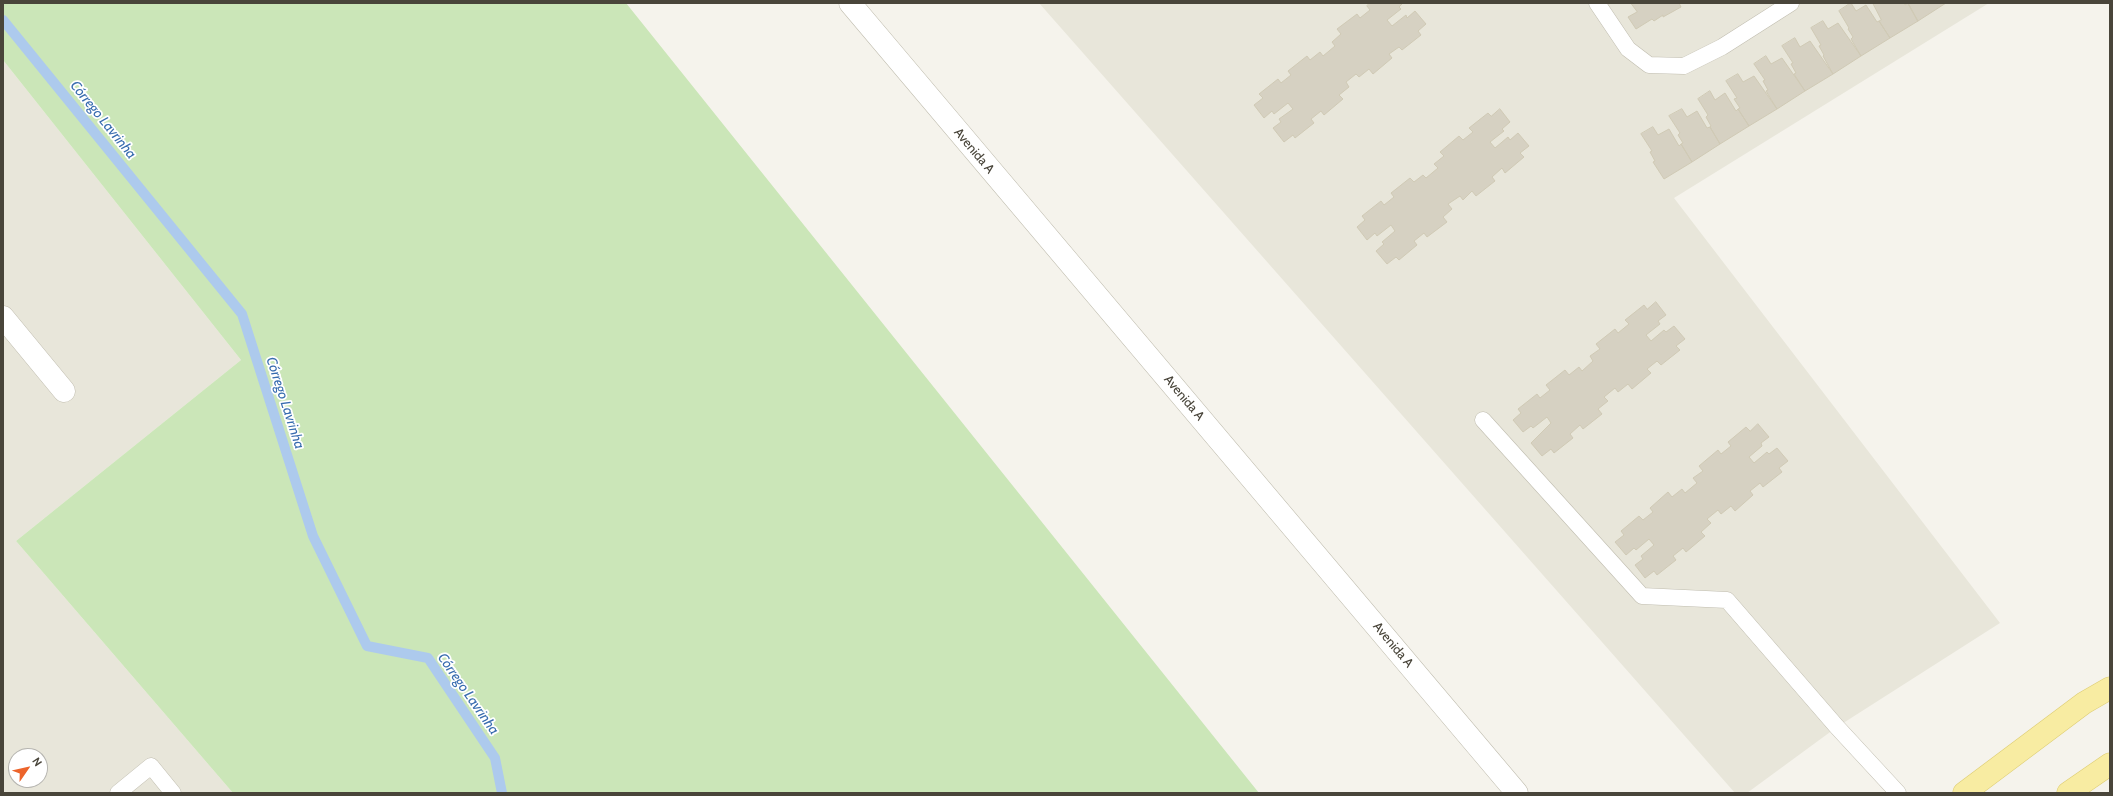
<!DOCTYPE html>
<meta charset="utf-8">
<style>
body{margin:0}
#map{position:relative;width:2113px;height:796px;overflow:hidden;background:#f5f3ec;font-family:Cabin,sans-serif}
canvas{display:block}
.frame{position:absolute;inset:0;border:4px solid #49453a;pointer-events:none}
.north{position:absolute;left:8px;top:748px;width:40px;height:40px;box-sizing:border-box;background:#fff;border:1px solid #b6b5b0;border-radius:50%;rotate:56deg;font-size:11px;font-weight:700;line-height:16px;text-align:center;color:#49453a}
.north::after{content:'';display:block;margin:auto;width:14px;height:18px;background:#ec642b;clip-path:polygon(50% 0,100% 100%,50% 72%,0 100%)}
</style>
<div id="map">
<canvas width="2113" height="796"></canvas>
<div class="frame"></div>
<div class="north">N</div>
</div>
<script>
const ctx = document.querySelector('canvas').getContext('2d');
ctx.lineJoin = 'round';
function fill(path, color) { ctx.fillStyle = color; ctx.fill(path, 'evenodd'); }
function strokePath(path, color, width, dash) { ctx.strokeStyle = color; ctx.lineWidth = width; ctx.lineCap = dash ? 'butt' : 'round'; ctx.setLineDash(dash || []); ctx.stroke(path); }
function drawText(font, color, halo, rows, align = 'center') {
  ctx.font = font + ' Cabin,sans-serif'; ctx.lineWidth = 3.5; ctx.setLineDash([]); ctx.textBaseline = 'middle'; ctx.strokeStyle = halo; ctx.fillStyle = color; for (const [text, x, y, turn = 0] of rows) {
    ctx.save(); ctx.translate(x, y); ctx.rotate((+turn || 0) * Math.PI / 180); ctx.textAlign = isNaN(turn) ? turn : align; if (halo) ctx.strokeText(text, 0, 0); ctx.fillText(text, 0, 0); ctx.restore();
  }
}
fill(new Path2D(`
 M1039,3H1989L1674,198L2000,623L1837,727L1747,793H1735Z
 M3,60L241,360L16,541L233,793H3ZM16,756H40V780H16Z`), '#e8e6da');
fill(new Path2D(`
 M3,3H626L1259,793H233L16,541L241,360L3,60Z`), '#cbe6b8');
strokePath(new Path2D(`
 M3,20L242,314L313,536L367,646L428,658L495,758L502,793`), '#adcaed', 10);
const building = new Path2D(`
 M1370,3H1403L1399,7L1401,9L1387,20L1392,26L1406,15L1407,18L1415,11L1426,24L1418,31L1421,35L1402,50L1399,47L1389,54L1392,58L1373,74L1369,69L1359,77L1356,74L1346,82L1349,87L1339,95L1343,99L1324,115L1321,111L1311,119L1314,123L1295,138L1293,135L1284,142L1273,128L1281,122L1279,119L1293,109L1288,103L1274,114L1272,111L1264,118L1254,105L1263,98L1259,94L1278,79L1281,83L1291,75L1288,71L1307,56L1310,60L1320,52L1323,56L1335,46L1332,42L1341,34L1337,29L1357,14L1360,18L1370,10L1367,6Z
 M1631,3H1679L1681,7L1663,17V15L1654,21L1652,19L1636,29L1628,17L1637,12Z
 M1851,3L1856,11L1866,5L1877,22L1879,21L1890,38L1861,56L1851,39L1853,37L1848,29L1849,28L1839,11Z
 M1873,3H1904L1905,5L1908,3L1918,21L1890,38L1879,21L1881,20Z
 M1908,3H1946L1918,21Z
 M1823,21L1828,29L1838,23L1861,56L1833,74L1823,56L1824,55L1819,46L1821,45L1811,28Z
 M1795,38L1800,47L1810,41L1833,74L1805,91L1794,74L1796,73L1791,64L1793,63L1782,46Z
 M1766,56L1771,64L1782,58L1805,91L1777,109L1766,91L1768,90L1763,81L1765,80L1754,64Z
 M1738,74L1743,82L1754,76L1777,109L1749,126L1738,109L1740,108L1734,99L1737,98L1726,81Z
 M1710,91L1715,100L1725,93L1736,111L1738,109L1749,126L1720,144L1710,127L1711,126L1706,117L1708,115L1698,99Z
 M1500,109L1510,122L1502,129L1504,131L1490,142L1495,148L1508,137L1510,140L1518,133L1529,146L1520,153L1524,157L1505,173L1502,168L1492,177L1495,181L1476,196L1472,191L1463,200L1460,196L1448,204L1452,209L1443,217L1447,222L1427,237L1424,233L1414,241L1417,245L1399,260L1396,257L1387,264L1376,251L1384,244L1382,242L1395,231L1391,225L1377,236L1375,233L1367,240L1357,227L1365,220L1362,216L1381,201L1384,205L1394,197L1391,193L1410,178L1414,182L1423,175L1426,178L1438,168L1434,164L1444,156L1440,152L1459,136L1463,140L1473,132L1469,128L1488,113L1491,116Z
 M1682,109L1687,117L1697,111L1707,128L1710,127L1720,144L1692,162L1681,144L1683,143L1678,135L1680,133L1669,116Z
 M1653,127L1658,135L1669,129L1679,146L1681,144L1692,162L1664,179L1653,162L1655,161L1650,152L1652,151L1641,134Z
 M1656,302L1666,315L1658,321L1660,324L1646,335L1651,341L1664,330L1666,332L1674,326L1685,339L1676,346L1680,350L1661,365L1657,361L1647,369L1651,373L1632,389L1628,384L1618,392L1615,388L1604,397L1608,401L1598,409L1602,414L1583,429L1580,425L1570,434L1573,438L1554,453L1551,449L1542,456L1531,443L1551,423L1547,417L1533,428L1531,426L1523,432L1513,420L1521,413L1518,409L1537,394L1540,398L1550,390L1546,385L1565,370L1569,375L1579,367L1582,371L1593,361L1590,356L1600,349L1596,344L1615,329L1618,333L1629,324L1625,320L1644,305L1647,309Z
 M1758,424L1769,437L1761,443L1762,446L1749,457L1754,463L1767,452L1769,454L1777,448L1788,461L1779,468L1782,472L1763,487L1760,483L1750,491L1753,495L1735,511L1731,506L1721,514L1718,510L1707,519L1711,523L1701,532L1705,536L1686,552L1683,548L1673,556L1676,560L1657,575L1654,571L1645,578L1635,565L1643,559L1641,556L1654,545L1649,539L1636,550L1634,548L1626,555L1615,542L1624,535L1621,531L1639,516L1643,520L1653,512L1650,508L1668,492L1672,497L1682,489L1685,493L1697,483L1693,478L1703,471L1699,466L1718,450L1721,454L1731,446L1728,442L1746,427L1750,431Z`);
fill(building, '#d6d1c2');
strokePath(building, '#d0cab5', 1);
const service = new Path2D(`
 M1597,3L1628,49L1649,65L1684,66L1722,47L1791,3
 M1483,420L1642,596L1727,600L1837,727L1898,793
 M118,793L151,766L173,793`);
const minor = new Path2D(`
 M850,3L1517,793
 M3,317L64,391`);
const primary = new Path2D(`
 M1964,793L2084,703L2110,688
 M2068,793L2110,764`);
strokePath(service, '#c0bdaf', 17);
strokePath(minor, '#c0bdaf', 23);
strokePath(primary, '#ddcc72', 23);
strokePath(service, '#fff', 16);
strokePath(minor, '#fff', 22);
strokePath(primary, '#f8eca2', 22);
drawText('13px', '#49453a', '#fff', [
 ["Avenida A",974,151,50],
 ["Avenida A",1184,398,50],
 ["Avenida A",1393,645,50]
]);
drawText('italic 14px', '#386caf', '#fff', [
 ["Córrego Lavrinha",103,120,51],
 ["Córrego Lavrinha",285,403,72],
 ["Córrego Lavrinha",468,694,55]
]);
</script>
